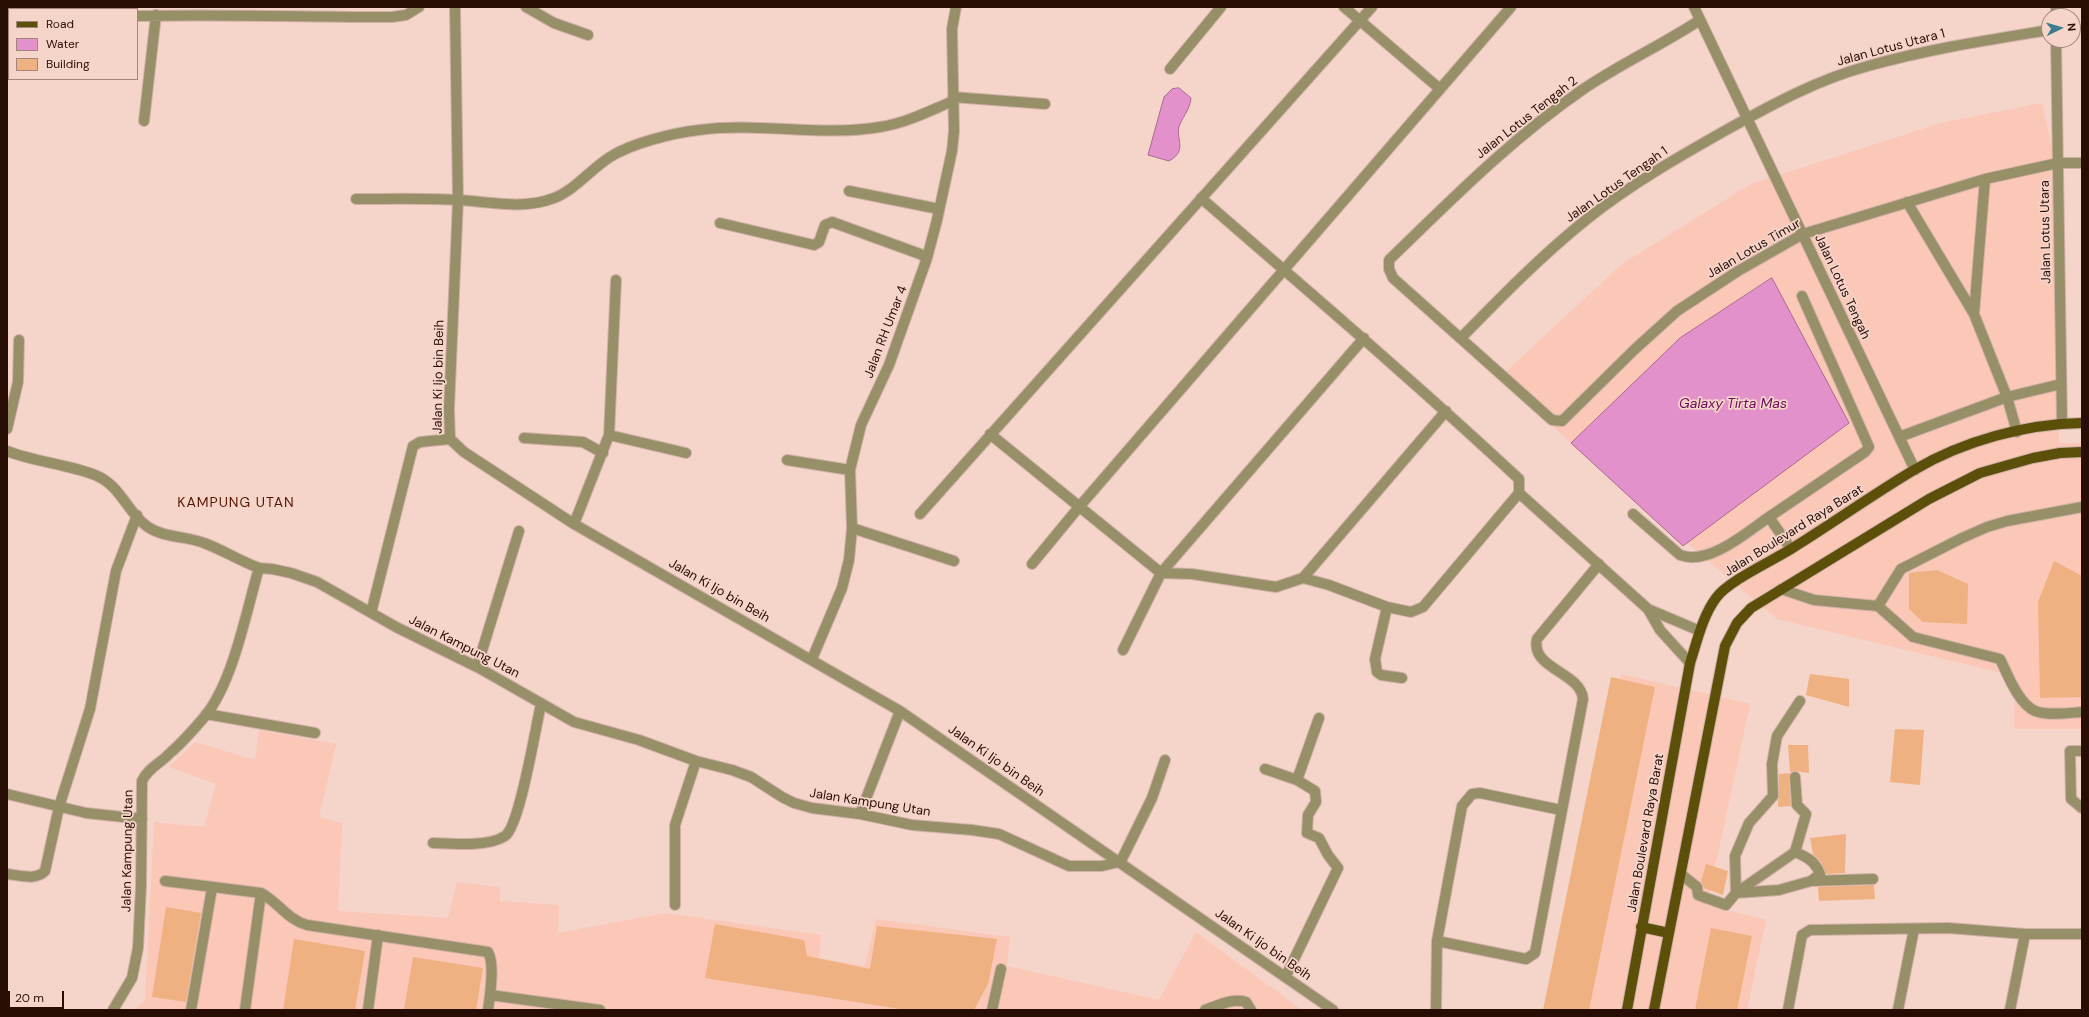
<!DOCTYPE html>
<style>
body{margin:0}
#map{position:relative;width:2089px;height:1017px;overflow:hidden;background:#f5d5ca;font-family:"DM Sans",sans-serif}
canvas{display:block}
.frame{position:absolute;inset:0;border:8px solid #280d05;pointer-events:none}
.legend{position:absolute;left:8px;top:8px;width:130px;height:72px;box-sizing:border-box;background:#f5d5ca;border:1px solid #a3857b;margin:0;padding:5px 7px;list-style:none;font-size:12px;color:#280d05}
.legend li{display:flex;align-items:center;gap:8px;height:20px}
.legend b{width:20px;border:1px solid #a3857b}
.north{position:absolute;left:2041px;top:8px;width:40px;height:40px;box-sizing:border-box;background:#f5d5ca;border:1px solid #a3857b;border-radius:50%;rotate:85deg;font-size:11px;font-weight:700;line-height:16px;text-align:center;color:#280d05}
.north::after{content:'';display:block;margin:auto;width:14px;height:18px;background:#3c7d8f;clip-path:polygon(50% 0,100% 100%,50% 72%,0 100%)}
.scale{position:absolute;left:8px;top:991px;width:56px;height:18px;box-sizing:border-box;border:2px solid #280d05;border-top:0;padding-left:5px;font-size:12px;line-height:14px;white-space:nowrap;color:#280d05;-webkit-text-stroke:3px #f5d5ca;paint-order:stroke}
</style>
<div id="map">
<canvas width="2089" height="1017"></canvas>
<div class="frame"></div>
<ul class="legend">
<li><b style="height:5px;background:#5b4f0a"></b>Road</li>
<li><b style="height:11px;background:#e391ca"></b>Water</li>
<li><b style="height:11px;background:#efb181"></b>Building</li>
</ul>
<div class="north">N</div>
<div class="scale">20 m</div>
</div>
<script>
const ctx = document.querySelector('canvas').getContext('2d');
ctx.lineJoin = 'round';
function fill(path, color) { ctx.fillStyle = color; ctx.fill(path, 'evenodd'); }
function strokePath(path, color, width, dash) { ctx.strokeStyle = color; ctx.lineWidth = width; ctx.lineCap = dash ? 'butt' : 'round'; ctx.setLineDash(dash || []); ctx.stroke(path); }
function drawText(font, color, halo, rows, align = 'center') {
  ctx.font = font + ' "DM Sans",sans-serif'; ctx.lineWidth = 3.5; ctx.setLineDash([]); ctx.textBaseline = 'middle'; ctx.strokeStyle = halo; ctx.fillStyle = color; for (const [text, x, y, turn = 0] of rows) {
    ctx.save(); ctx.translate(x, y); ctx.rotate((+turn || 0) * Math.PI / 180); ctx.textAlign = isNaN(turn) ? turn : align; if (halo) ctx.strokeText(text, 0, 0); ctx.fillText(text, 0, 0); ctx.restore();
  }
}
fill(new Path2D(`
 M2042,103L2060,185L2059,443H2082V729H2014L2015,676L1777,619L1579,451L1501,376L1622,264L1751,184L1941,123Z
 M1621,674L1750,704L1707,905L1766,920L1747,1010H1549Z
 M259,730L336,744L319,817L342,823L338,911L448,918L457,882L500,887V901L559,905L558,933L666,913L821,935L819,958L865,966L876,919L1010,937L1007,966L1159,1000L1196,932L1302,1010H133L145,1001L154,822L204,827L216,784L169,767L195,742L255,760Z`), '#fbc7b6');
const water = new Path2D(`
 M1179,88L1191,98C1190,109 1184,115 1180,124C1174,138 1189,150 1169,161L1148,155L1164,97L1172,89Z
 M1772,278L1849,423L1683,546L1571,443L1680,338Z`);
fill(water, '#e391ca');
strokePath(water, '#ab698f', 1);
fill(new Path2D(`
 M2054,561L2082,576V697L2040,698L2038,602Z
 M1937,570L1968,584L1967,624L1923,622L1909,609V573Z
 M1810,674L1849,679V707L1806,695Z
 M1611,677L1655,687L1589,1010H1543Z
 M1895,729L1924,730L1920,785L1890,782Z
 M1788,745H1808L1809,773L1795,771L1790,772Z
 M1790,773L1789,777L1791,806L1778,807L1779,774Z
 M1846,834L1845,873L1826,874L1821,862L1813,854L1810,838Z
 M1706,864L1728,871L1723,895L1704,888L1701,882Z
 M1874,885L1875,899L1819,901L1818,887Z
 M166,907L201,913L186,1002L152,997Z
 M715,924L804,940L807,956L870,969L877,926L997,939L988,984L974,1010H906L705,978Z
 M1711,928L1752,936L1737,1010H1695Z
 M294,939L365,951L355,1010H283Z
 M413,957L483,968L476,1010H404Z`), '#efb181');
const minor = new Path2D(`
 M455,7L458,200L449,409L450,439L464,452L574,524L900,711L1333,1010
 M526,7L554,23L588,35
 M1344,7L1440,89
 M1694,7L1915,470
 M2056,7V16
 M7,10H9
 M137,16C222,14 307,17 392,17L406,15L419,7
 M1700,20C1662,45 1620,64 1582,90C1511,139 1451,200 1389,260V269L1393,278L1552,420L1562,421L1634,350L1677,311L1738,271L1803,234L1985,179L2058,163H2082
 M2056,40L2062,424
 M1170,69L1221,7
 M953,97L1045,104
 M144,121L156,15
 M849,191L939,209
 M1201,198C1308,291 1415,382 1519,479V493L1648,609L1700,631
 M356,199C390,199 424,198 459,200C491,202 523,210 554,198C575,190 591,169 610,157C632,143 673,133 699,130C759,122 821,137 880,127C906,123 929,111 953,101
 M1907,202L1974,314L2007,397L2017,432
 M720,223L814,245L819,242L825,225L832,222L920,254L927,258
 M1974,314L1985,179
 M1461,338C1501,297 1542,255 1587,219C1631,184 1680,156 1728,129C1773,104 1819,79 1868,66C1928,49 1988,40 2049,30
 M7,429L18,382L19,340
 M990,434L1161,573L1192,574L1276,587L1303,578L1329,585L1387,607L1411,612L1423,607L1519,493
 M609,435L616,280
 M1899,437L2007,397L2061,384
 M524,438L583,442L603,453
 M7,451C35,462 67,464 95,475C121,485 127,513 148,527C164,538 187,536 204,543C223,550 240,561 259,568
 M787,460L850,470
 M920,514L1372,7
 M1633,514L1680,555C1709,566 1747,532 1769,517
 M574,524L609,435L686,453
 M852,528L954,561
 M1791,549L1769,517L1865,452L1869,447L1802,296
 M1032,564L1079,507L1511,7
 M1303,578L1446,411
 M1781,589L1814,600L1878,606L1913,637L2000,659C2008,675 2018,703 2035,711C2048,716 2068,713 2082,712
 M1878,606L1901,569L1962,538L1987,527L2007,521L2082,507
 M1387,607L1375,659L1377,672L1381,675L1402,678
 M1648,609L1660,630L1690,663
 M371,613L413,446L420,442L450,439
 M1123,650L1161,573L1364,338
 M812,659L842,588L849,560L852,528L850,470L861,425L889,365L927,258L937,220L952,151L954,131L952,29L956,7
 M477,667L519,531
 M1800,701L1777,736L1772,764L1773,796L1749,823L1735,856L1736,893L1779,890L1811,881L1873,879
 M206,714L315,733
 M2082,751H2070L2071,799L2082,808
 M1265,769L1297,780L1315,791L1316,802L1308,815L1307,833L1319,838L1328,855L1338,868L1286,976
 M1297,780L1319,718
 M7,794L86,813L142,819
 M860,814L900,711
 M433,843C453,844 489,847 505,836C520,826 536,725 541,704
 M1795,852C1807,857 1815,861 1820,874L1811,881
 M1120,863L1152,798L1165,760
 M7,874C19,875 36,881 45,871L59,807L90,709L116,571L137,515
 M1682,875L1697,887L1698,895L1726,905L1736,893L1795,852L1806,814L1797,805L1795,777
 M165,881L261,893C278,902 288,920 307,925L488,952C495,964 490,996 488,1010
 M675,905V825L696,761
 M1437,941L1526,959L1535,953L1583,699C1581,672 1530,669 1537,639L1599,564
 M490,995L600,1010
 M113,1010L132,978L138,948L141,886L142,781C148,768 161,763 170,753C183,742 195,728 206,715C234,679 246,612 259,568L272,569L291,573L317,582L396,627L479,668L574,722L639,740L696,761L732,770L751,777L782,797L794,803L812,808L860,814L912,825L972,830L999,834L1069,866H1102L1119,862
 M191,1010L212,888
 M245,1010L261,893
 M368,1010L378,935
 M992,1010L1001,969
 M1205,1010C1219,1005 1232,998 1246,1002L1251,1010
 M1436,1010L1437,941L1462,806L1472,794L1480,793L1561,810
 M1788,1010L1802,935L1810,930L1948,928L2025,934H2082
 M1898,1010L1914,929
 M2010,1010L2025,934`);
const major = new Path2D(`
 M1641,927L1669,933
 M1627,1010L1690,663C1697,642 1702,617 1716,598C1728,581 1772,561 1791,549C1833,523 1872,495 1914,470C1963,441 2025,424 2082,423
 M1654,1010L1725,646L1737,623L1751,608L1929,499L1980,473L2033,458L2060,453L2082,452`);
strokePath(minor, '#d0b1a7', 12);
strokePath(major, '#d0b1a7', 12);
strokePath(minor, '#978f68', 10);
strokePath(major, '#5b4f0a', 10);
drawText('13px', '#280d05', '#f5d5ca', [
 ["Jalan Lotus Utara 1",1891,48,-15],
 ["Jalan Lotus Tengah 2",1527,118,-38],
 ["Jalan Lotus Tengah 1",1617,185,-35],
 ["Jalan Lotus Utara",2046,232,-91],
 ["Jalan Lotus Timur",1754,249,-30],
 ["Jalan Lotus Tengah",1842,287,65],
 ["Jalan RH Umar 4",886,332,-69],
 ["Jalan Ki Ijo bin Beih",439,377,-89],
 ["Jalan Boulevard Raya Barat",1794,531,-32],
 ["Jalan Ki Ijo bin Beih",719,591,30],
 ["Jalan Kampung Utan",464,647,27],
 ["Jalan Ki Ijo bin Beih",996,761,35],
 ["Jalan Kampung Utan",870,803,9],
 ["Jalan Boulevard Raya Barat",1646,833,-80],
 ["Jalan Kampung Utan",128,851,-89],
 ["Jalan Ki Ijo bin Beih",1263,945,35]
]);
drawText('italic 14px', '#6e0b5a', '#f5d5ca', [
 ["Galaxy Tirta Mas",1733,404]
]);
ctx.letterSpacing = '1px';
drawText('14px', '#551702', '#f5d5ca', [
 ["KAMPUNG UTAN",236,503]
]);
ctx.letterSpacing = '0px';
</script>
